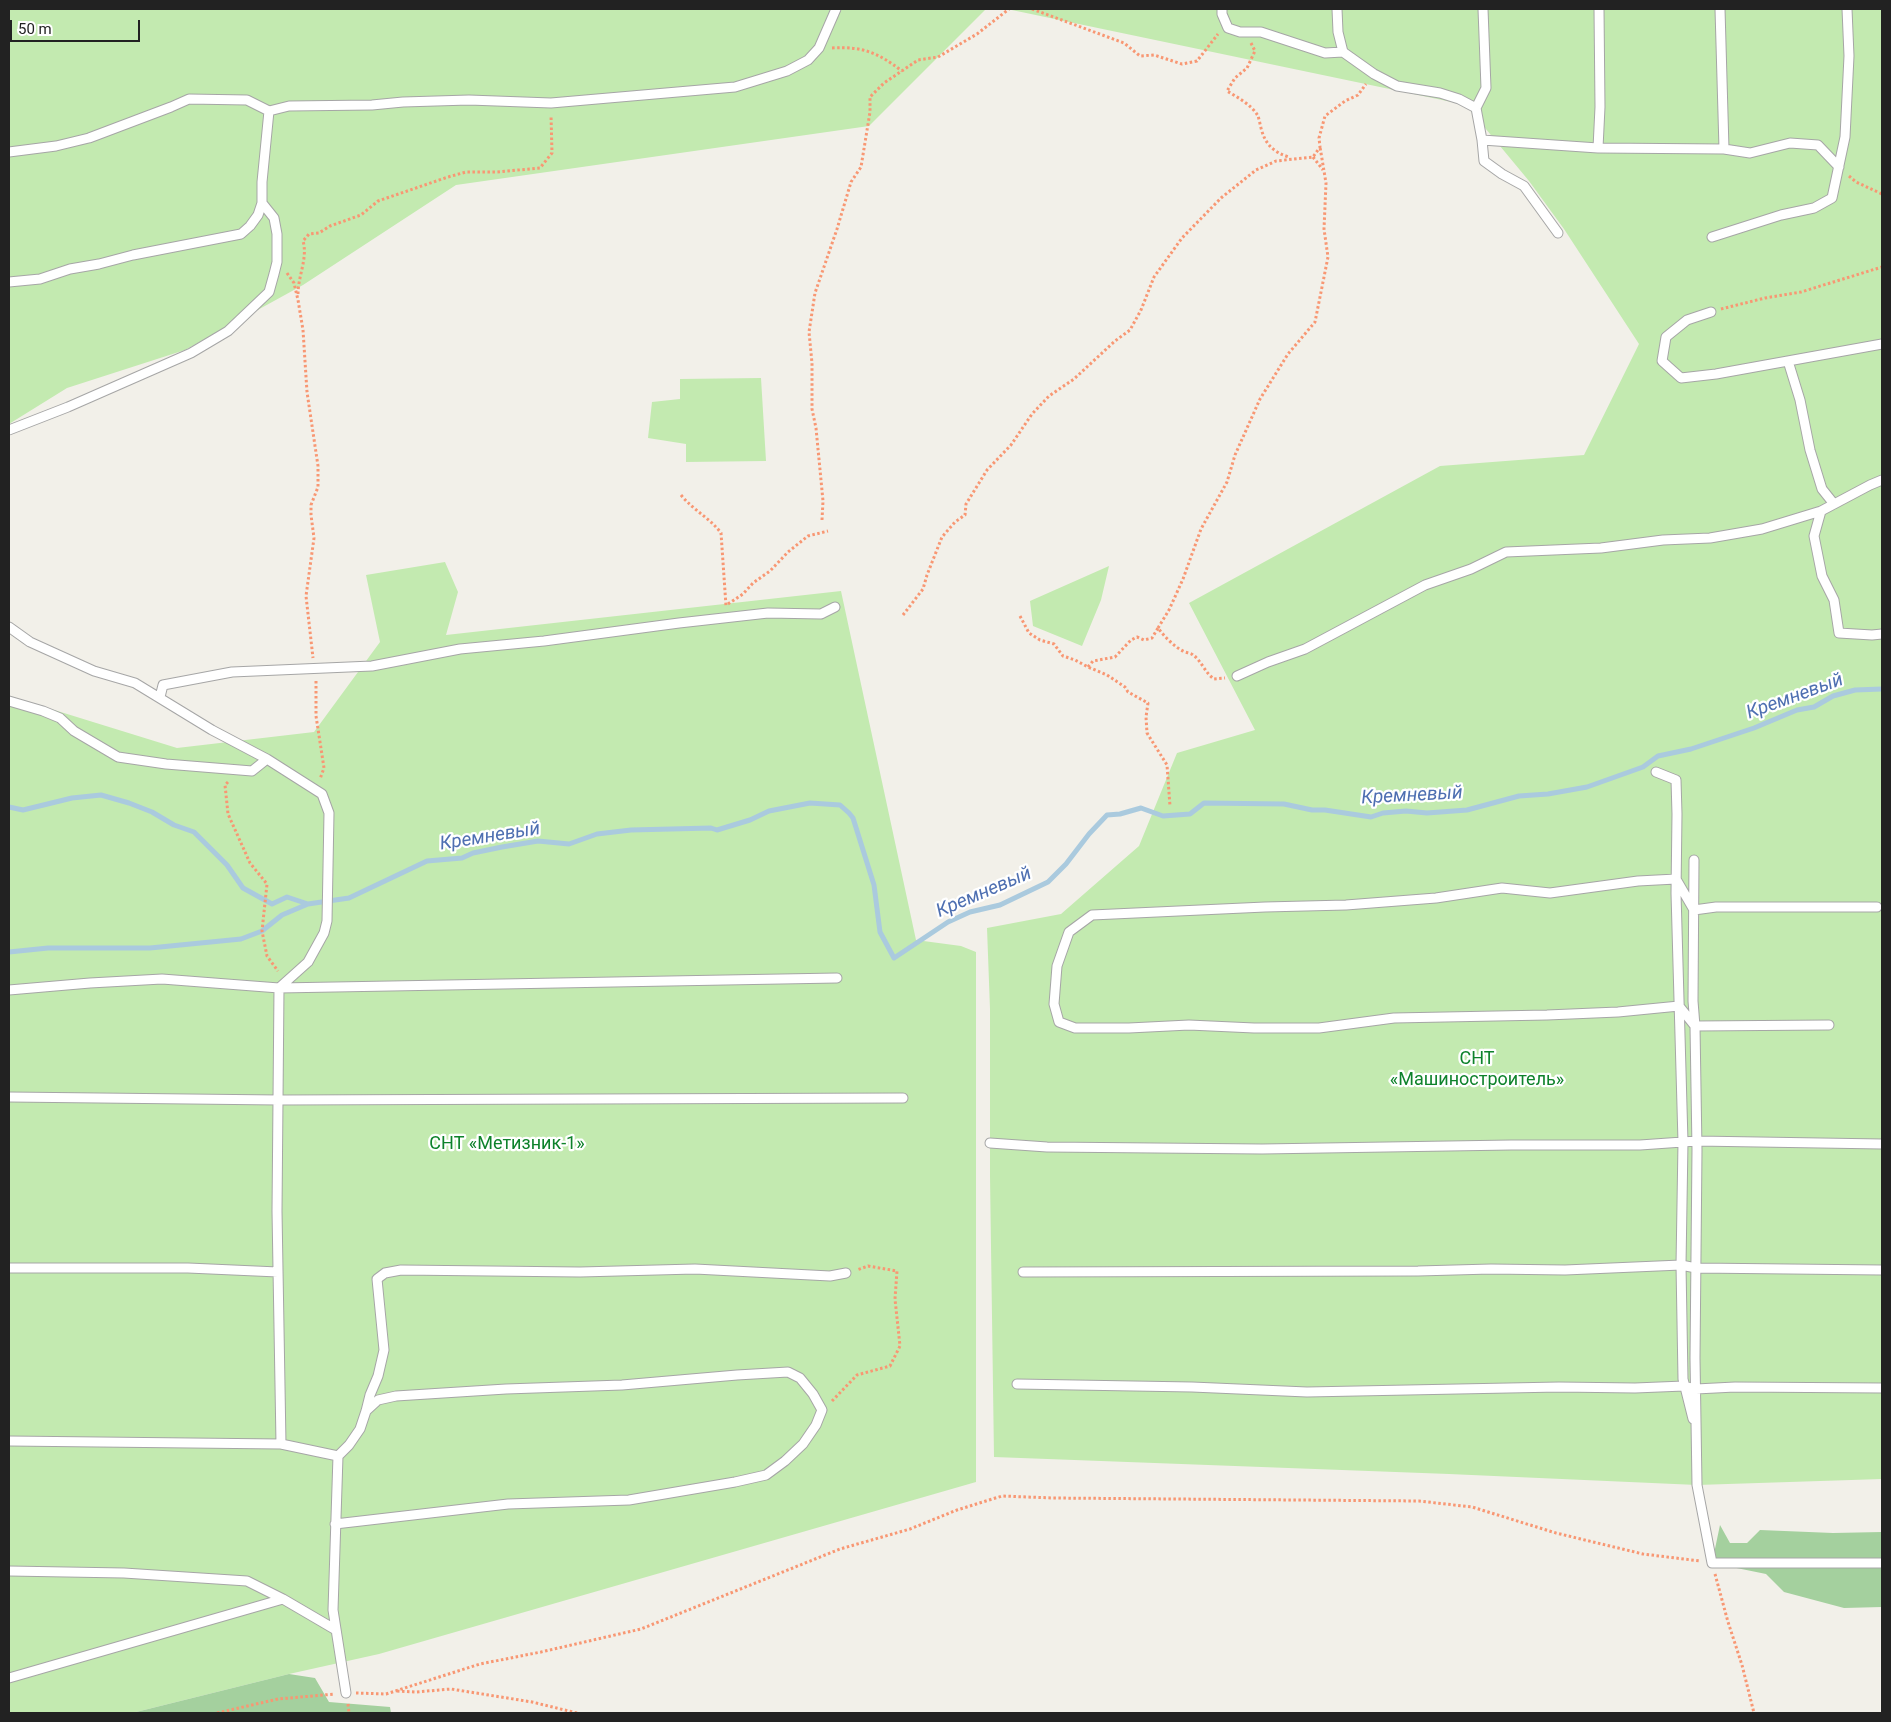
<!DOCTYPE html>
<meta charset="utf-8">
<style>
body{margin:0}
#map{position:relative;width:1891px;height:1722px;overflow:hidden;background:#f2f0e9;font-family:Roboto,sans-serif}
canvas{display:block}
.frame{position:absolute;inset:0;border:10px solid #222;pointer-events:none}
.scale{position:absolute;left:10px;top:20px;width:130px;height:22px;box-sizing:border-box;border:2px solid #222;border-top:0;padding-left:6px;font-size:15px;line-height:18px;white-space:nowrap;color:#222;-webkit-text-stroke:4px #fff;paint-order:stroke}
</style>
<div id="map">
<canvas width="1891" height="1722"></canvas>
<div class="frame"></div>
<div class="scale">50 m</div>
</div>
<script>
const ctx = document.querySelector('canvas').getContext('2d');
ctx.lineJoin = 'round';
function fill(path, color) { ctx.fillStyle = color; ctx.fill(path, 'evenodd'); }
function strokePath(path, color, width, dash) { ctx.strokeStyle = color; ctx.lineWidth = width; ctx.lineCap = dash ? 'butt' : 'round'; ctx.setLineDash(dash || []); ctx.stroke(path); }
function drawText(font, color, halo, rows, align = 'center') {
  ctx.font = font + ' Roboto,sans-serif'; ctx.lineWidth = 4.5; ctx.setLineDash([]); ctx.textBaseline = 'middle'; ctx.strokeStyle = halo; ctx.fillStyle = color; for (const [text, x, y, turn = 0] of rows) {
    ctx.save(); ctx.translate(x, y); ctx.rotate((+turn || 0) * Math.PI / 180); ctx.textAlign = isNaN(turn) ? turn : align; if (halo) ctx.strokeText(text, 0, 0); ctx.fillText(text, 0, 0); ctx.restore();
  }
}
fill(new Path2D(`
 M9,9H986L869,126L456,185L303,285L185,350L67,388L9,424Z
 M1007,9H1882V1479L1697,1485L1449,1474L994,1457L990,1176V1009L987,928L1061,914L1139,846L1177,753L1255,730L1189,603L1440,466L1584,455L1639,344L1564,229L1529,181L1466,105Z
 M761,378L766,461L686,462V444L648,438L652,402L680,399V379Z
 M445,562L458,592L446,635L841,591L916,940L961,946L976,952V1482L379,1654L289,1674L132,1713H9V696L177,748L314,732L380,642L366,575Z
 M1109,566L1101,600L1082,646L1033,626L1030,601Z`), '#c3eab0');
fill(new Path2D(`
 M1720,1525L1730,1543H1747L1760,1530L1833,1533L1882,1532V1607L1844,1608L1784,1592L1766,1574L1712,1563Z
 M289,1674L315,1678L329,1702L390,1707L391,1713H132Z`), '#a4d09e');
strokePath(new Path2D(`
 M9,807L23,810L72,798L101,795L129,803L152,812L174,825L194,832L227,865L243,888L272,904L287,897L308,904L349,898L427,861L462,858L473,853L502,847L538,841L569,844L597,834L631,830L711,828L717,830L750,820L769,811L810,803L840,805L849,813L853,818L874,885L880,932L894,958L948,922L970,912L1000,905L1048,882L1066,864L1089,834L1107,815L1120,814L1141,808L1163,816L1190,814L1204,803L1284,804L1312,810H1325L1371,817L1383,813L1406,811L1427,813L1467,810L1519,796L1548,794L1587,787L1643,767L1658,756L1691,749L1754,728L1797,710L1814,707L1833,696L1855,690L1882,689
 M9,952L48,948H150L241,939L262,931L282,915L308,904`), '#aacade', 5);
const lane = new Path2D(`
 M1222,9V14L1228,28L1240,32H1261L1325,53L1343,52
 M1337,9L1338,32L1343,52L1374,74L1397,86L1440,93L1459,99L1476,108
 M1483,9L1486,88L1476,108L1482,140L1598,148
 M1599,9L1600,107L1598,148L1724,149
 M1720,9L1724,149L1750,153L1790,143L1818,145L1839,167
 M1482,140L1484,161L1502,174L1524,186L1558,233
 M9,152L56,146L89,138L171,107L189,99L247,100L269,111L289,106L372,105L403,102L469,100L551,103L735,87L787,71L808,60L819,48L836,9
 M1712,237L1781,215L1814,208L1832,198L1845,137L1849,56L1847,9
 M9,282L40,279L70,269L99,264L133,255L241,234L250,226L258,215L262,203V182L269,111
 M1711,312L1687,320L1666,337L1662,361L1681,378L1716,374L1882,344
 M1788,361L1800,400L1810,450L1822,489L1834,504
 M9,430L68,407L191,353L228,331L269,292L274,274L277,262V234L274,218L262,203
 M1821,511L1814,536L1822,576L1834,600L1839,633L1872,635L1882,634
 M9,627L30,642L94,671L135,683L212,730L267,759L322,794L329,813L327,921L324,933L308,962L279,988L277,1211L281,1444
 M1237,676L1268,662L1305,649L1425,585L1471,569L1506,552L1601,548L1663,540L1710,538L1762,529L1821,511L1870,485L1882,480
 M160,697L163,685L232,672L372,666L460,649L544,641L679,623L768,613L821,614L835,607
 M9,701L43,711L60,718L74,731L118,757L166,764L252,771L267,759
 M1656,772L1676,780L1677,814L1676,893L1683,1142L1681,1265L1683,1379L1693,1419
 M1694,860L1693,1001L1695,1026L1697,1150L1695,1358L1697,1485L1712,1563H1882
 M9,990L90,983L162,979L279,988L837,978
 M1829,1025L1695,1026L1679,1006L1618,1012L1547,1015L1394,1018L1319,1028H1254L1189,1025L1129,1028H1075L1059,1022L1054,1004L1057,966L1069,932L1092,915L1265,907L1346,905L1436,898L1502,888L1550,893L1638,881L1676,879L1694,910L1716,907H1877
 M9,1097L279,1100L903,1098
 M990,1143L1047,1147L1262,1149L1511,1145H1640L1697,1141L1882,1144
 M9,1268H188L278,1272
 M1023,1272L1418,1271L1491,1269L1565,1270L1681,1265L1696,1268L1882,1270
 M1017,1384L1192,1387L1307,1392L1559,1387L1635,1388L1684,1386L1696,1389L1735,1387L1882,1388
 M9,1441L281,1444L338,1456L333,1610L346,1693
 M338,1456L349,1445L360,1429L366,1411L370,1395L378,1376L384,1350L377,1279L385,1273L401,1270L580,1272L695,1269L830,1276L846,1273
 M335,1524L508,1504L629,1500L735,1482L766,1475L785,1461L803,1444L816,1425L822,1410L813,1394L800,1378L788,1372L737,1375L622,1385L506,1389L396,1396L378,1400L366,1411
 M9,1571L124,1573L247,1581L283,1599L336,1630
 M9,1678L283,1599`);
strokePath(lane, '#a6a6a6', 11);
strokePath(new Path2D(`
 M1032,9L1124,43L1140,56L1154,55L1182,64L1197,61L1218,34
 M1251,43L1255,51L1247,68L1235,78L1227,91C1237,97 1252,105 1258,116C1259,119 1260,124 1261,128C1265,144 1273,152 1289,157
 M832,48C863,46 878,53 902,71
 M1313,157L1323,170
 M1849,176L1856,182L1882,194
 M287,273L294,283L298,300L303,330L307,392L318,466V487L311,505V515L314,538L306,596L313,658
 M298,294C298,276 308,258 303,241L309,234L319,233L330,226L361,215L378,201L448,177L466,172H497L540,168L552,153L551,115
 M1721,309L1765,298L1801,292L1882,267
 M681,495C694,511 710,518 721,533L726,606
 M822,520L823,501L816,428L812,409V363L809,332L815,293L837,229L851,182L861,167L870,112V97L884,83L918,60L938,57L977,34L1009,9
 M728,604L743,594L753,583L770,571L788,552L808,536L828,531
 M903,615L923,589L927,575L942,537L955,522L965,515L966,504L987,470L1011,445L1032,414L1049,396L1074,379L1115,341L1130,330L1141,310L1154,277L1182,238L1221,198L1256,170L1276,161L1313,157L1320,147L1319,138L1325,116L1345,101L1358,95L1366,84
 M1020,616L1029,633L1040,640L1054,644L1063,656L1075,660L1088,667L1107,675L1125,687L1128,692L1148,703L1146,717L1147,733L1167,765L1170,806
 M1158,628L1169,610L1183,579L1201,529L1227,482L1235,455L1260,399L1288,354L1315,322L1328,257L1324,229L1326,183L1320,147
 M1088,667L1093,661L1115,657L1131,640L1137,637L1144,640L1152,638L1158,628C1165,637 1174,647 1185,652C1188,653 1191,653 1193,655C1201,660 1205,673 1214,679L1225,678
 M316,681V716L324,768L320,779
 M228,782L225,785L228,814L250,863L267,884L262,931L267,956L278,971
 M832,1401L857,1375L890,1366L900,1346L895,1299L897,1271L868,1266L857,1270
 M1715,1574L1728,1622L1742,1665L1754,1713
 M397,1691L416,1692L451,1689L532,1702L577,1713
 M356,1693L386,1694L480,1664L541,1652L641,1629L840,1549L910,1529L957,1510L1002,1496L1053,1498L1419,1501L1472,1507L1556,1533L1643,1554L1700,1561
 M348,1704L349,1713
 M217,1713L278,1699L335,1694`), '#f89773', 3, [2.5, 2.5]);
strokePath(lane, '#fff', 9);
drawText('18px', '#0e822b', '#fff', [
 ["СНТ",1477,1059],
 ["«Машиностроитель»",1477,1080],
 ["СНТ «Метизник-1»",507,1144]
]);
drawText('italic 19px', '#4e6fb1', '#fff', [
 ["Кремневый",1795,697,-20],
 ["Кремневый",1412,796,-3],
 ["Кремневый",490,837,-9],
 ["Кремневый",984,893,-23]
]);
</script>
